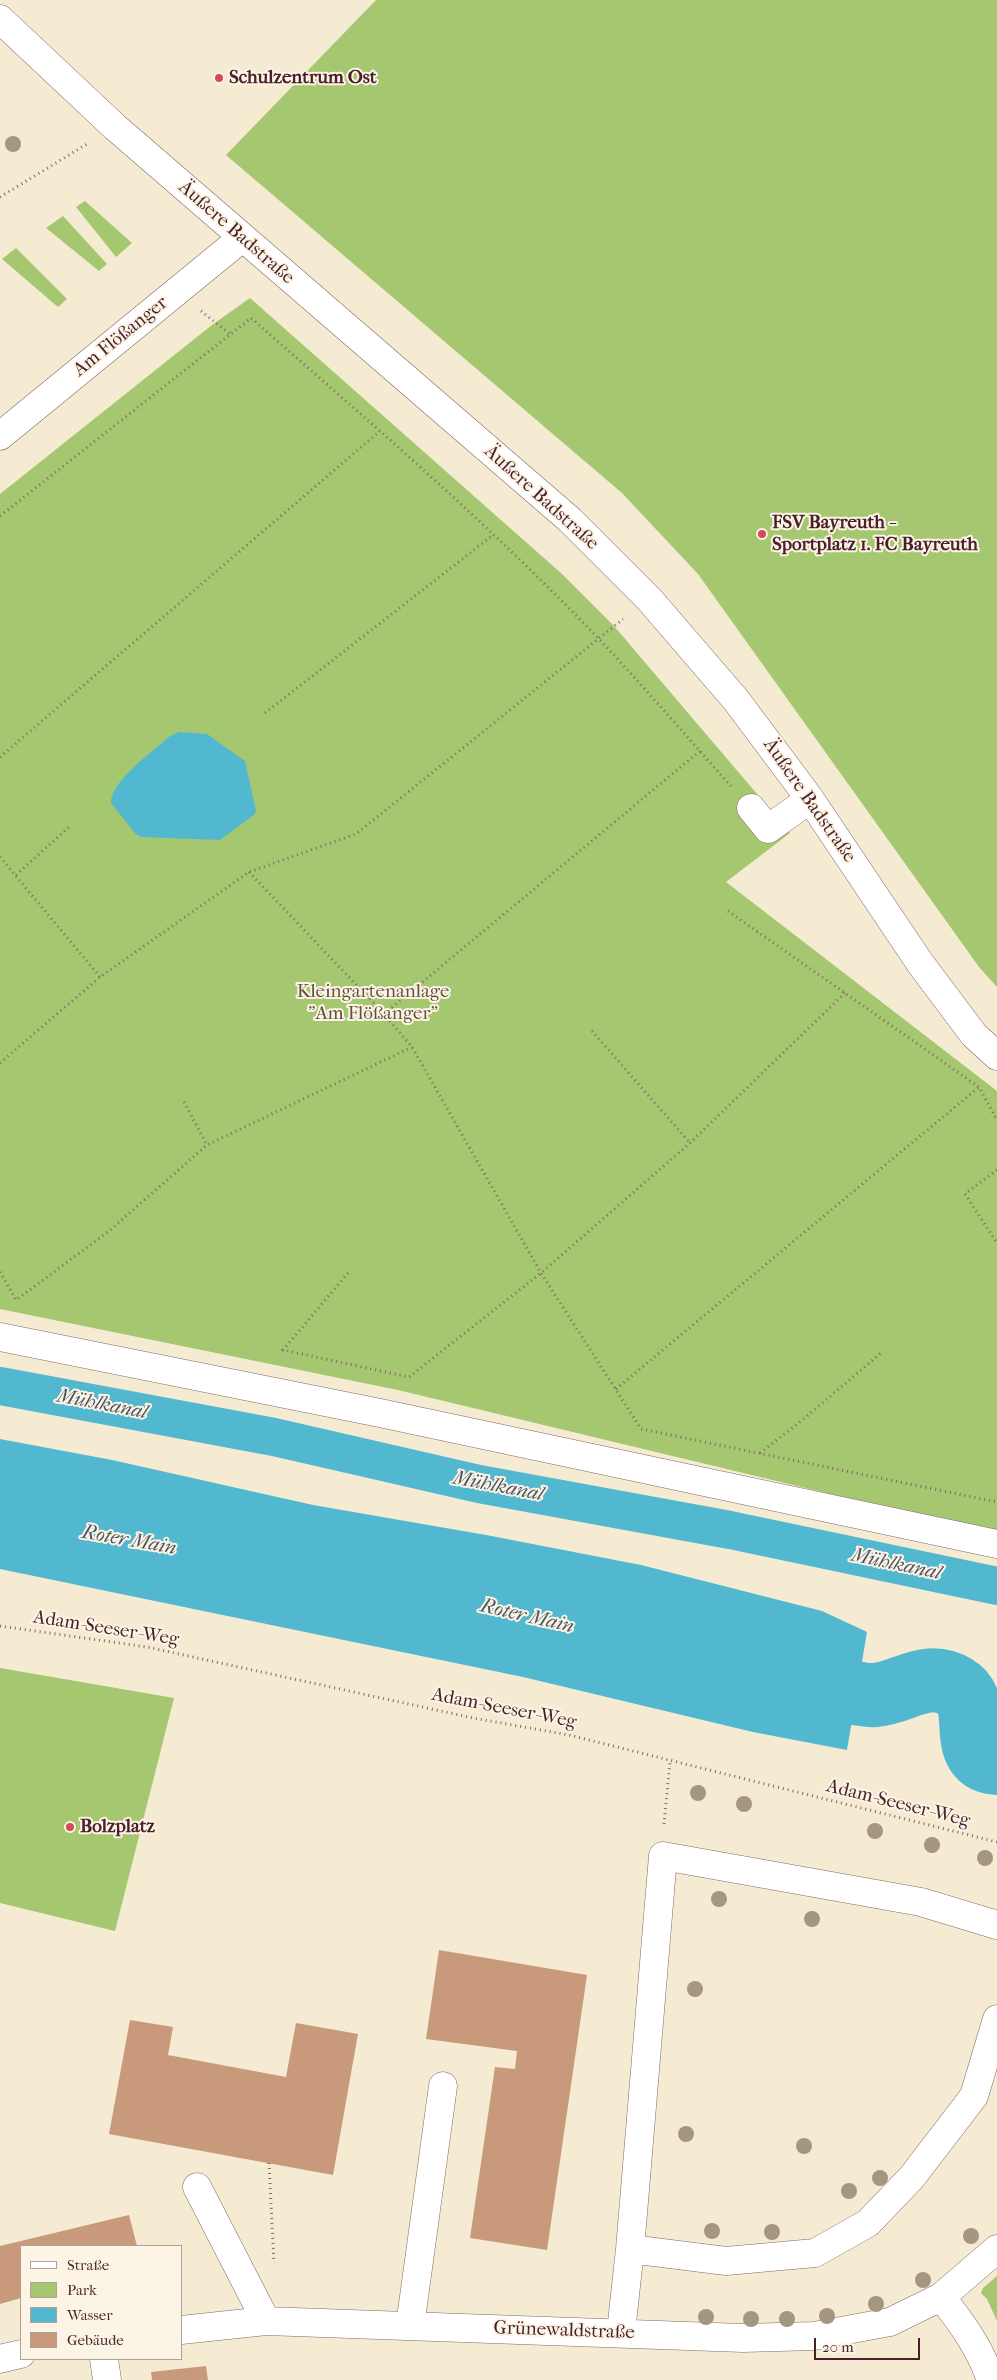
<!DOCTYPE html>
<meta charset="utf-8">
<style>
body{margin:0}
#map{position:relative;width:997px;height:2380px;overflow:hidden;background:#f4ebd2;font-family:"IM FELL French Canon",serif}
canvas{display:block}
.legend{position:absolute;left:20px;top:2245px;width:162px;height:115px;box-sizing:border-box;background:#fcf5e5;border:1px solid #b59f9b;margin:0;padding:6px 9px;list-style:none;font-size:15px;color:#4a1f2b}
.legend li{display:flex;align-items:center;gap:10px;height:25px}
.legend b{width:25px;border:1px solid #b59f9b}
.scale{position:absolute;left:814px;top:2338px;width:106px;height:22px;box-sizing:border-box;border:2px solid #4a1f2b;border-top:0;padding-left:6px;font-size:15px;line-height:18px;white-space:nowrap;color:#4a1f2b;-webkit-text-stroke:4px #fcf5e5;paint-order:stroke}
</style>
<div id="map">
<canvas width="997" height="2380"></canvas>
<ul class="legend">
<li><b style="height:6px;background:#fff"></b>Straße</li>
<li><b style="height:14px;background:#a5c770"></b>Park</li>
<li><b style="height:14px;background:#51b8d0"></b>Wasser</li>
<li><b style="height:14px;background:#c89a7b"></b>Gebäude</li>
</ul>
<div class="scale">20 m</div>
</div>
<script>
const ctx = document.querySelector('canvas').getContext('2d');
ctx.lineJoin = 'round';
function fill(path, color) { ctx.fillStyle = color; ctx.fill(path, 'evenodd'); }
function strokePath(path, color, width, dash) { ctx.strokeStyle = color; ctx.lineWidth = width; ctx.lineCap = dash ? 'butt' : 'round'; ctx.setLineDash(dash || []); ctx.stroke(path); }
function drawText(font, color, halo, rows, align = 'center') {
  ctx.font = font + ' "IM FELL French Canon",serif'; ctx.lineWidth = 4; ctx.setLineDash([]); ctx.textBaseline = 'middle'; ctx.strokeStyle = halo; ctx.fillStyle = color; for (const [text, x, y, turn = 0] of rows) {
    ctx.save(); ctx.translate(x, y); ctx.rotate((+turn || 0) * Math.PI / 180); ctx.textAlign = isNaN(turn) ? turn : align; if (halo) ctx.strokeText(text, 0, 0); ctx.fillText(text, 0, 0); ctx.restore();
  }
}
fill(new Path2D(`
 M376,0H997V987L979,967L698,574L622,493L226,155Z
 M85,201L132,243L116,257L76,207Z
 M63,216L107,264L99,271L46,228Z
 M16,248L67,299L58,307L2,259Z
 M250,298L562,574L614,626L780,821L790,833L726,882L997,1091V1534L398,1390L0,1309V494L212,325Z
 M0,1668L174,1698L115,1931L0,1903Z
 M997,2276V2321L987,2299L981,2293L983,2288Z`), '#a5c770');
fill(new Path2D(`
 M179,732L207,734L245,761L256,811L254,815L220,840L141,837L135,833L111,803C111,780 154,751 170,736Z
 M0,1439L112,1460L313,1505L486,1535L641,1565L822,1611L867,1632L847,1750L753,1732L523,1677L0,1569Z`), '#51b8d0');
strokePath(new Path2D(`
 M0,1386L274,1437L479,1484L730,1530L997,1586`), '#51b8d0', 38);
strokePath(new Path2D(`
 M770,1673C792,1678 815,1683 837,1688C849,1691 862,1696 875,1695C903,1693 926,1669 956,1687C986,1704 954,1759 997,1763`), '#51b8d0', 64);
fill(new Path2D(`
 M439,1950L587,1975L547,2250L470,2238L495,2067L515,2069L517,2051L426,2039Z
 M130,2020L173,2027L168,2055L286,2077L296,2023L358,2034L333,2175L109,2134Z
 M129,2215L137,2246H21V2298L0,2304V2246Z
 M206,2366L208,2380H152L151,2372Z`), '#c89a7b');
const minor = new Path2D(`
 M0,19L115,127L570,520L649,599L736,700L810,799L920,963L974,1035L997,1056
 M0,436L242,238
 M751,808L768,829L810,799
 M0,1337L380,1413L997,1544
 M197,2187L266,2321
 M630,2249L726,2261L815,2253L868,2223L912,2177L974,2096L997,2019
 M941,2297C962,2323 980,2348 991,2380
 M410,2326L443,2086
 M181,2330L266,2321L743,2338L814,2336L890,2322L941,2297L997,2249
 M621,2332L630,2249L663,1856L921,1902L997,1925
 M0,2359L21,2354
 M104,2359L107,2380`);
strokePath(minor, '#866665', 29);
strokePath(new Path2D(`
 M0,197L87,144
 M201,311L230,334
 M0,516L251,318C370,422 490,525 599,639C644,687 687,737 731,786
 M265,713L493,535
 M0,757L380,431
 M0,857L100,977
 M249,872L384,1014L412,1047L541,1273L641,1429L997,1502
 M16,875L69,827
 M728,911L979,1087L997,1120
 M384,1014L700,751
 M592,1031L690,1143
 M0,1063L100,977L249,872L356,834L623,619
 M184,1102L207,1145
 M997,1170L965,1194L997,1243
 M0,1272L16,1300L109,1231L207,1145L412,1047
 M348,1273L283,1350L409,1377L541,1273L690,1143L846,992
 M616,1389L979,1087
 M760,1453L800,1422L881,1353
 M0,1626L147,1647L473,1718L569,1735L997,1842
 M664,1824L670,1762
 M269,2163L274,2263`), '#866665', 3, [1, 4]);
strokePath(minor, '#fff', 28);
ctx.fillStyle = '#a59682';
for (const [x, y] of [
 [13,144],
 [698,1793],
 [744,1804],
 [875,1831],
 [932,1845],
 [985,1858],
 [719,1899],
 [812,1919],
 [695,1989],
 [686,2134],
 [804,2146],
 [880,2178],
 [849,2191],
 [712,2231],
 [772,2232],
 [971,2236],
 [923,2280],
 [876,2304],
 [827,2316],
 [706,2317],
 [751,2319],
 [787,2319]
]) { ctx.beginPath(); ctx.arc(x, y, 8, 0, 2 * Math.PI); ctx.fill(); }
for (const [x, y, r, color] of [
 [219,78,5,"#d1495b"],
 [762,534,5,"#d1495b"],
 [70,1827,5,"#d1495b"]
]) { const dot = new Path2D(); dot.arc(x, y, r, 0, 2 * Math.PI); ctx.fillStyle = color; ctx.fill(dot); strokePath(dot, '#fcf5e5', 2); }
drawText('bold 19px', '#4a1f2b', '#fcf5e5', [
 ["Schulzentrum Ost",229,78],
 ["FSV Bayreuth -",772,523],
 ["Sportplatz 1. FC Bayreuth",772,545],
 ["Bolzplatz",80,1827]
], 'left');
drawText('19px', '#4a1f2b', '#fcf5e5', [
 ["Äußere Badstraße",236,233,41],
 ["Am Flößanger",121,337,-39],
 ["Äußere Badstraße",541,498,42],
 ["Äußere Badstraße",809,801,55],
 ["Adam-Seeser-Weg",106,1629,9],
 ["Adam-Seeser-Weg",504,1709,11],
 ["Adam-Seeser-Weg",898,1804,14],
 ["Grünewaldstraße",564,2331,2]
]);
drawText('19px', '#655140', '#fcf5e5', [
 ["Kleingartenanlage",373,992],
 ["\"Am Flößanger\"",373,1014]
]);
drawText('italic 20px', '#4c5565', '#fcf5e5', [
 ["Mühlkanal",102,1405,11],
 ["Mühlkanal",498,1487,11],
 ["Roter Main",129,1541,10],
 ["Mühlkanal",896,1565,12],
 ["Roter Main",527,1617,13]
]);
</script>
